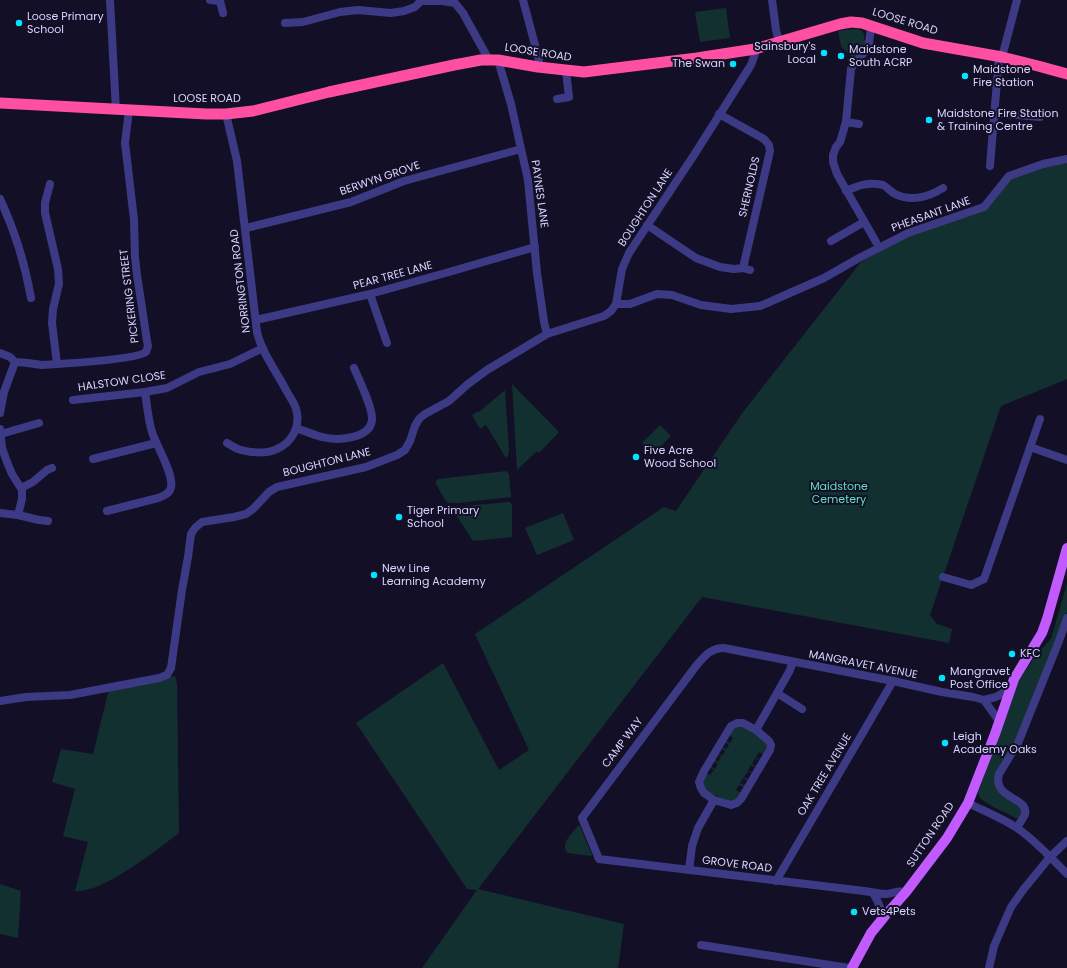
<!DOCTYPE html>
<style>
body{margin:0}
canvas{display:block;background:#130f26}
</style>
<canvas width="1067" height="968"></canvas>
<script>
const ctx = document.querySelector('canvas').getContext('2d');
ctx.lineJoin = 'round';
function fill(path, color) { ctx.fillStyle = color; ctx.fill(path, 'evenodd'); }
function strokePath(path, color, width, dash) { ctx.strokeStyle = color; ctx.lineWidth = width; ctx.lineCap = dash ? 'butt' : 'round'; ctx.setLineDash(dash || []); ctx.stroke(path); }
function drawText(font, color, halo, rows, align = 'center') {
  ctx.font = font + ' Poppins,sans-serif'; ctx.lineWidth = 4; ctx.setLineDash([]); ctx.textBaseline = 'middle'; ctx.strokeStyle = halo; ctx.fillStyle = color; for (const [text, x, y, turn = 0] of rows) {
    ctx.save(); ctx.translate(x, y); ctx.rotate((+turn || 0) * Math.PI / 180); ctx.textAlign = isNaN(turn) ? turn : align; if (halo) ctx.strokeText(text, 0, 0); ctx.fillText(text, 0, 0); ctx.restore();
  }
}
fill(new Path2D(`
 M726,8L730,38L700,42L695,12Z
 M853,29C858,29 861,29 864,34V40H866L865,48L854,59L841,46L838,31Z
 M1067,161V379L1001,406L930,615L937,624L952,629L949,643L702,597L478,889L624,924L618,968H422L477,890L467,889L356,723L443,663L499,770L529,750L475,634L664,507L676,511L743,412L861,262L909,235L985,209L1010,178L1043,166Z
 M512,384L559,432L539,453L537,451L517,470Z
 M505,390L509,450L508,456L506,458L486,425L480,429L472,415L477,412H479Z
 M660,425L671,436L653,454L642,443Z
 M506,471L509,474L511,497L459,503H449L445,500L435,482L438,479Z
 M510,502L512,505V537L473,541L451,507Z
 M563,513L574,540L537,555L525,528Z
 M1067,584V612L1057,643L1027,717L995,779L1023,809L1021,817L1018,819C1009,814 982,803 979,796C978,793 978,792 979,790L1002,724L1019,680L1037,654L1051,639Z
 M175,676L177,684L179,833C156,850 104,893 75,891L88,842L63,836L75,789L52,782L61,749L93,754L109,689Z
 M741,725L766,740L767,748L764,755L759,752L756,757L760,760V761L755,758L752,764L757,767L756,768L751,765L748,770L753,773L752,774L748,771L744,777L749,780L748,781L743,778L740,783L745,786L744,787L739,785L736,790L741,793C734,807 725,801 715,795C710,793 705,790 703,785C702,780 704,776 706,773L710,775L714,770L709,767L710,766L715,769L718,764L713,761L714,759L718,762L721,757L717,754V753L722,756L725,751L720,748L721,747L726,749L729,745L724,741L725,740L730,743L733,738L728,734L732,729Z
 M578,826H580L592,855L591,856L568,853C559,845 572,833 578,826Z
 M0,884L21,891L18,938L0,934Z`), '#12302f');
strokePath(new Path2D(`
 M110,0L116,110
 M210,0L220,1L223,13
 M420,0L421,1H442L455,3L463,13L489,60
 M523,0L539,60L538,67
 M772,0L776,30L779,42
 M285,23L303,22L340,12L358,10L391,13L404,11L415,7L421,1
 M871,26L869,44L866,51L855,62L851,69L846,122L840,142L836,147L833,155V162L837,174L876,242
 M1002,57L1017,0
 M498,60L511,104L528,180L537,273L544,322L547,334
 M557,99L569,97L566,71
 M994,113L1040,117
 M226,114L237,161L239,178L257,332C262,353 276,371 286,390C289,396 294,402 296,409C301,425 293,442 277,449C267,454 252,453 241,450C236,449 232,446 227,443
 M719,114L764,139L769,145L770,151L743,268
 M846,122L859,124
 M990,166L999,57
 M50,184L45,203V213L58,269L59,284L53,309L52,323L57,364
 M846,191C859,185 868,182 883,185C887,187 891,192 895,194C911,202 929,197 943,188
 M0,199C15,231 25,264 31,298
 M647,225L696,258L720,267L734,269L743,268L750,270
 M246,228L351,202L404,181L521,149
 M831,241L864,222
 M370,294L387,343
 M774,300L824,278L859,258L908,233L984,207L1009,176L1043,164L1067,159
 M616,304H630L657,294L672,295L701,305L731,309L760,306L772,301
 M256,320L370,294L449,272L535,247
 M0,353L10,357L15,362C24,362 33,364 42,365C59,364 136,360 146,352L148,346L147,341L137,275L135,257L134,220L126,151L125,143L129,110
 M73,400L145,392L167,388L199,372L230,364L263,348
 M0,413L4,392L15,362
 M296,428C305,431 313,435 322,437C337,441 370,439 372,420C373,408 359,380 354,368
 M0,429L2,448L7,462L12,474L22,490V499L18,515
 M1,434L39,423
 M1030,447L1067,460
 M93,459L156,443
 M21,488L33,482L47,470L52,468
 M107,511L158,498C163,496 170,494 171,487C174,474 156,445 152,432C148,419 147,405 145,392
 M0,513L18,515L39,520L48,521
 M943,577L971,585L984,579L1040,419
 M777,693L802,709
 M984,700L996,697L1010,689
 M0,701L26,697L70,695L159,678L167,675L171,668L182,590L188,557L191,534L195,528L202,522L234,517L246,514L253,509L269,492L277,487L366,467L397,455L405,450L410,441L415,426L419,419L425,414L449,401L468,384L487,370L547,334L604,316L611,311L616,304L622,269L629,253L694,155L751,65L755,54V49
 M737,723H743L756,730L769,741L771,745L770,750L741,799L737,803L731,805L714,800L704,793L701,788L699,782L704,771L731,726Z
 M756,730L789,672L793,662
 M968,803C984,811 1002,818 1017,828C1036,841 1051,858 1067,874
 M1017,828C1019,824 1023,819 1025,814C1029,797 992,799 999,774L1018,743L1059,641L1067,618
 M689,870L692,846L698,828L714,800
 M776,881L865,729L893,681
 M906,892C896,890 895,893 887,894C879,894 871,892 864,891L599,859L582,818L696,666C704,657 710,648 724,648L893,681L942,692L973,697L984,700L999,721
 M873,893L877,900L884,917
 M701,945L849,968
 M989,968L994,946L1011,907L1023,890L1050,857L1067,841`), '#3d3a85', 8);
strokePath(new Path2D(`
 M852,968L871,933L884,917L906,892L947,838L968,803L995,734L1014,679L1042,633L1047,619L1067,548`), '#c25bff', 10);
strokePath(new Path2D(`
 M0,103L206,114H226L253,111L329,92L454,65L481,60H498L538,67L584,72L697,58L755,49L840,24L851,22L862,23L923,43L1002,57L1038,66L1067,74`), '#ff4fa3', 11);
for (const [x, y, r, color] of [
 [19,23,4,"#00e5ff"],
 [824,53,4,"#00e5ff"],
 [841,56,4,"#00e5ff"],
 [733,64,4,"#00e5ff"],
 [965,76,4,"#00e5ff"],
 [929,120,4,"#00e5ff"],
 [636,457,4,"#00e5ff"],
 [399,517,4,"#00e5ff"],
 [374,575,4,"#00e5ff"],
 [1012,654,4,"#00e5ff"],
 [942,678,4,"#00e5ff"],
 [945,743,4,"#00e5ff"],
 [854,912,4,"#00e5ff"]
]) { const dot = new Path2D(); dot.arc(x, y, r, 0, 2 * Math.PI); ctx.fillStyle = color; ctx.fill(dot); strokePath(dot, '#130f26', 1.5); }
drawText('11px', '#d9d4ff', '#130f26', [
 ["Loose Primary",27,17],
 ["School",27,30],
 ["Sainsbury's",816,47,"right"],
 ["Local",816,60,"right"],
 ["Maidstone",849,50],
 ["South ACRP",849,63],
 ["The Swan",725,64,"right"],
 ["Maidstone",973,70],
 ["Fire Station",973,83],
 ["Maidstone Fire Station",937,114],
 ["& Training Centre",937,127],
 ["Five Acre",644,451],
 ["Wood School",644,464],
 ["Tiger Primary",407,511],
 ["School",407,524],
 ["New Line",382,569],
 ["Learning Academy",382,582],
 ["KFC",1020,654],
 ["Mangravet",950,672],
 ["Post Office",950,685],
 ["Leigh",953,737],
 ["Academy Oaks",953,750],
 ["Vets4Pets",862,912]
], 'left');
drawText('11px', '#d9d4ff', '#130f26', [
 ["LOOSE ROAD",905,22,17],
 ["LOOSE ROAD",538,53,9],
 ["LOOSE ROAD",207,99],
 ["BERWYN GROVE",380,179,-19],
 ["SHERNOLDS",750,187,-77],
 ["PAYNES LANE",539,194,82],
 ["BOUGHTON LANE",646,208,-57],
 ["PHEASANT LANE",931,215,-20],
 ["PEAR TREE LANE",393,276,-15],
 ["NORRINGTON ROAD",241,281,-97],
 ["PICKERING STREET",130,296,-97],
 ["HALSTOW CLOSE",122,382,-8],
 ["BOUGHTON LANE",327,463,-14],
 ["MANGRAVET AVENUE",863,665,11],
 ["CAMP WAY",623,743,-53],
 ["OAK TREE AVENUE",825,775,-59],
 ["SUTTON ROAD",931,835,-56],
 ["GROVE ROAD",737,865,7]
]);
drawText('11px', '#5fe0c0', '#130f26', [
 ["Maidstone",839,487],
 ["Cemetery",839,500]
]);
</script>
